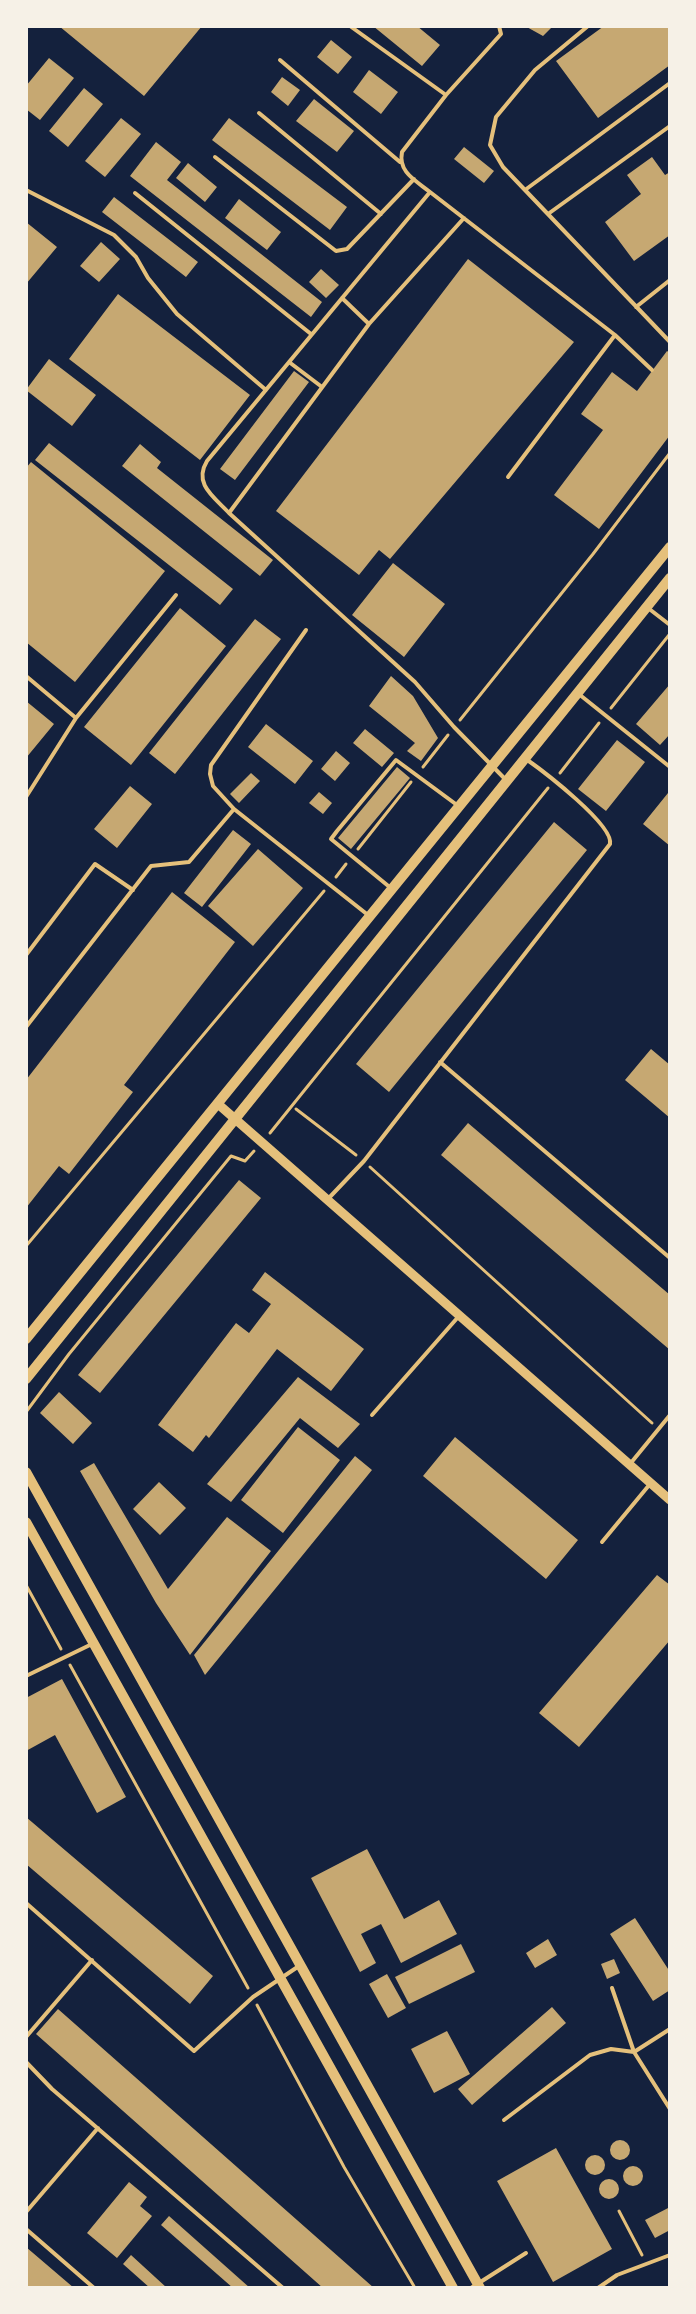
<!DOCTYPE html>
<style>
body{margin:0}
#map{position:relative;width:696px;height:2314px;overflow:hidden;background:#14213d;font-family:"Nunito Sans",sans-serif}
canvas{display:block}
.frame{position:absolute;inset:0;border:28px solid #f6f1e7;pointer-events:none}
</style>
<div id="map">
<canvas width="696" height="2314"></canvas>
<div class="frame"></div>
</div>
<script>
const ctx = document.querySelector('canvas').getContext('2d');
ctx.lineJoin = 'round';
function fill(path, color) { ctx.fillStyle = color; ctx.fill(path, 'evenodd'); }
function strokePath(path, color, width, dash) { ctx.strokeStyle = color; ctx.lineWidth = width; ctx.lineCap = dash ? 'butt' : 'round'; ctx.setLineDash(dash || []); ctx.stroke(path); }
fill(new Path2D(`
 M59,26H202L144,96Z
 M373,26H417L440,45L422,66Z
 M525,26H553L543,36Z
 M604,26H670V65L598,118L556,61Z
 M331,40L352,57L338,74L317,57Z
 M49,58L74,78L40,120L26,109V86Z
 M369,70L398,92L381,114L353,92Z
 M282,77L300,90L288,106L271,92Z
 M84,88L103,104L68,147L49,131Z
 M314,99L354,131L337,152L296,121Z
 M121,118L141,134L105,177L85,161Z
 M229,118L347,207L330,230L212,140Z
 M156,142L181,162L167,180L322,302L311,317L130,176Z
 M464,147L494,171L484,183L454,159Z
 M652,157L665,175L670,172V235L634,261L605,222L641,194L627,175Z
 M188,163L217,187L205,202L176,178Z
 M114,197L198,262L186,277L102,212Z
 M239,199L281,232L267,250L225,218Z
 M26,222L57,247L26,284Z
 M101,242L120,259L99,282L80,266Z
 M468,259L574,342L390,559L379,550L359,575L276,511Z
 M321,269L339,285L326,298L309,282Z
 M118,294L250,395L200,460L69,359Z
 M667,351L670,353V435L599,529L554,495L603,430L581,414L612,372L637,391Z
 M49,359L96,395L72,426L26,390Z
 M294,371L309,382L235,480L220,469Z
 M49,443L233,589L220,605L35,460Z
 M140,444L161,462L157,468L273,560L260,576L122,466Z
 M31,462L165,571L75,682L26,642V468Z
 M393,563L445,604L404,657L352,615Z
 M180,608L226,646L131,765L84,727Z
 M255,619L281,639L175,774L149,753Z
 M391,676L413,696L438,738L421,761L407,751L415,743L369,706Z
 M670,684V734L660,745L636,724Z
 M26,701L54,724L26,758Z
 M266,724L313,761L295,784L248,747Z
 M365,729L394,753L382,767L353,743Z
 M617,740L645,762L606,811L578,789Z
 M336,751L350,763L335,781L321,769Z
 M397,767L410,778L351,849L338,838Z
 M251,773L260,781L239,803L230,794Z
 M130,786L152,804L117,848L94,829Z
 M319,792L332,803L323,814L309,803Z
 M668,793L670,795V846L643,824Z
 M554,822L587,850L389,1092L356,1064Z
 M233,830L251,844L202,907L184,893Z
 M258,849L303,888L253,946L208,906Z
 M172,892L235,942L124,1085L133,1092L69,1174L59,1166L26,1208V1080Z
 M651,1049L670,1065V1118L625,1080Z
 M468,1123L670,1295V1350L441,1155Z
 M239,1180L261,1198L100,1393L78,1375Z
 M265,1272L364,1349L331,1391L277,1349L209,1438L206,1435L193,1452L158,1425L236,1323L249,1333L271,1304L252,1290Z
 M298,1377L360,1424L338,1448L300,1418L231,1502L207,1484Z
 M59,1392L92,1423L73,1444L40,1413Z
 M298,1427L340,1460L283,1533L241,1500Z
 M455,1437L578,1540L546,1579L423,1476Z
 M355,1456L372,1470L205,1675L194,1655Z
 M94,1463L168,1589L227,1517L271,1551L190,1655L156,1603L80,1471Z
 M159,1482L186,1508L160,1535L133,1509Z
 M657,1575L670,1585V1640L579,1747L539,1713Z
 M62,1679L126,1797L97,1813L55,1735L26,1751V1698Z
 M26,1817L213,1976L190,2004L26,1864Z
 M367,1849L404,1919L439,1900L457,1934L401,1963L381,1924L361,1934L376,1963L360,1972L311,1878Z
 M635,1918L670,1972V1990L653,2001L610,1934Z
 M548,1939L557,1955L535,1968L526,1953Z
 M461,1944L475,1972L409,2004L395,1977Z
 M614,1959L620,1973L607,1979L601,1964Z
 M387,1974L406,2008L388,2018L369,1984Z
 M552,2007L566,2023L472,2105L458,2089Z
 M58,2009L374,2288H323L36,2034Z
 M447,2031L470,2074L434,2093L411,2049Z
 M610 2150a10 10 0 1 1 20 0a10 10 0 1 1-20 0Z
 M556,2148L612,2249L553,2282L497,2181Z
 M585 2165a10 10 0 1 1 20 0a10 10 0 1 1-20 0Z
 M623 2176a10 10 0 1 1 20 0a10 10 0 1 1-20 0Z
 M599 2189a10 10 0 1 1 20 0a10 10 0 1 1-20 0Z
 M129,2182L147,2197L140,2206L152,2216L117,2258L87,2233Z
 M670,2207V2230L655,2238L645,2220Z
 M169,2216L250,2288H233L161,2225Z
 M26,2247L74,2288H26Z
 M131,2255L167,2288H150L123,2264Z`), '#c6a872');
strokePath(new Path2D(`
 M611,708L669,635
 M460,720L593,554L670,453
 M423,767L448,735
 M560,773L599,723
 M358,849L411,782
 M336,877L346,864
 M296,1109L356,1155
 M270,1133L548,788
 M370,1167L652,1423
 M26,1246L324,891
 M26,1412L69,1354L231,1156L245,1161L254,1151
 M26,1585L61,1649
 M70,1665L248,1988
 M257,2005L344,2167L415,2288
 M619,2211L642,2255`), '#e5c07b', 3);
strokePath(new Path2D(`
 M350,26L446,95
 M588,26L535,70L496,117L490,145L503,167L670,342
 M280,60L400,162
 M259,113L381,214
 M215,157L336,251L347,249L414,179
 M26,190L114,235L136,257L148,278L177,314L266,390
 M525,190L670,83
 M430,192C415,180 398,172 402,152L446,95L501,34L499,26
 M135,193L311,334
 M548,214L670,126
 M342,298L369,324L464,218
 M636,307L670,280
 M289,362L322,387
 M508,477L615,335
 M229,513L369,324
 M648,608L670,625
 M306,630L211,765L210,774L213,786L234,809L368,915
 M26,676L76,718
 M580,695L670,767
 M506,780L454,727L415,682L229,513C214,497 193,484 207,461L430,192L615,335L652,370
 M26,797L76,718L176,595
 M392,889L331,839L337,831L396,760L457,805
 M26,955L95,864L133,890
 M26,1027L151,866L189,862L234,809
 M440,1062L670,1258
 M327,1200L364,1161L610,844C614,825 543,771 526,759
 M372,1415L459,1316
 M630,1464L670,1415
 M602,1542L650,1484
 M26,1676L92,1644
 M26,1903L194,2051L253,1997L299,1966
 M612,1988L634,2052L670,2029
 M26,2037L92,1960
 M26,2062L52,2089L283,2288
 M504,2120L590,2055L611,2049L634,2052L670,2109
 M26,2212L98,2128
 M26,2229L94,2288
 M471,2288L526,2253
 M598,2288L617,2275L670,2255`), '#e5c07b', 4);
strokePath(new Path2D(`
 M218,1104L670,1500`), '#e5c07b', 9);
strokePath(new Path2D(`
 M26,1339L670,547
 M26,1379C240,1111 457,846 670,578
 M26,1472L480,2288
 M26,1522L453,2288`), '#e5c07b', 10);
</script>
